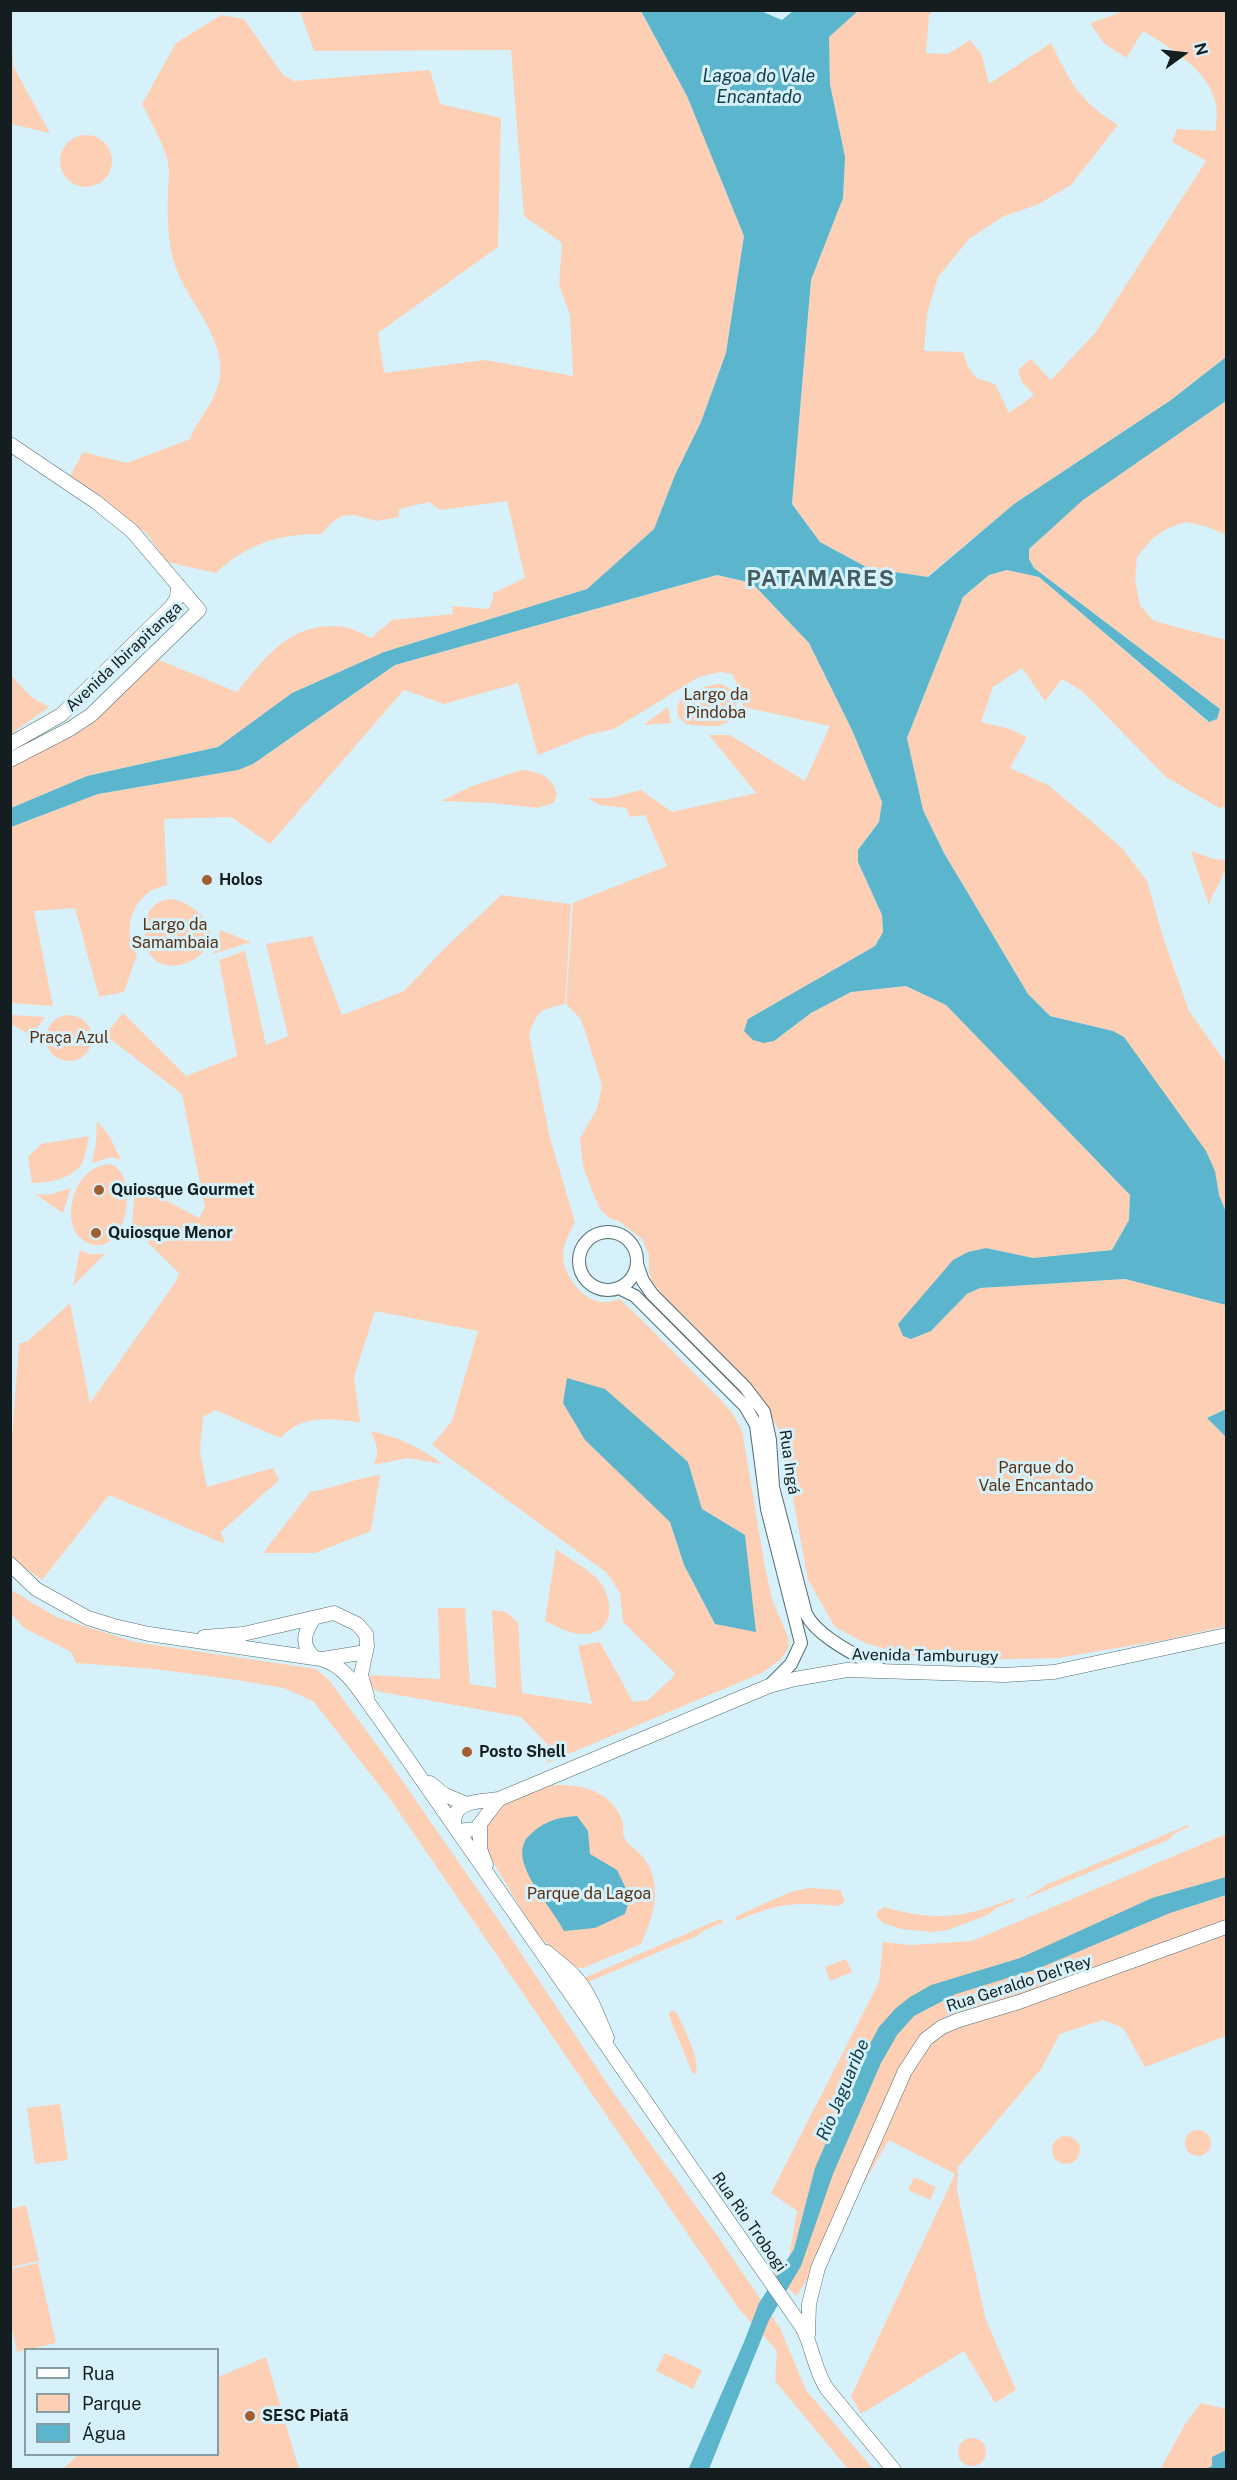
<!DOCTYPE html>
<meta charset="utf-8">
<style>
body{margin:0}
#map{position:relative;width:1237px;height:2480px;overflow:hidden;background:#d6f1f9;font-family:"Public Sans",sans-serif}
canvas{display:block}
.frame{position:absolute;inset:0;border:12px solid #141e21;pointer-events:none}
.legend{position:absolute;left:24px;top:2348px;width:195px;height:108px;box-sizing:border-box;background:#d6f1f9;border:2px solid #889da3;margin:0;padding:8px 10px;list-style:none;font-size:18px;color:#141e21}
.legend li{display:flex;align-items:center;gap:12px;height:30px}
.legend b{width:30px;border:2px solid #889da3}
.north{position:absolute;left:1153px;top:24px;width:60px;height:60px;-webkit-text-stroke:4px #d6f1f9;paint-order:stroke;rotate:75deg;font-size:16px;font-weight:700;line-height:24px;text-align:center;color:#141e21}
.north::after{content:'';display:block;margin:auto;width:21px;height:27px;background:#141e21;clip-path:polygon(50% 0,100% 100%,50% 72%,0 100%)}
</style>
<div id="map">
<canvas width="1237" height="2480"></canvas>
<div class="frame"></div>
<ul class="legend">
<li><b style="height:8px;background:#fff"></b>Rua</li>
<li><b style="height:16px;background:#fdd0b5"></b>Parque</li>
<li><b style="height:16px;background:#5bb6cd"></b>Água</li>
</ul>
<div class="north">N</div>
</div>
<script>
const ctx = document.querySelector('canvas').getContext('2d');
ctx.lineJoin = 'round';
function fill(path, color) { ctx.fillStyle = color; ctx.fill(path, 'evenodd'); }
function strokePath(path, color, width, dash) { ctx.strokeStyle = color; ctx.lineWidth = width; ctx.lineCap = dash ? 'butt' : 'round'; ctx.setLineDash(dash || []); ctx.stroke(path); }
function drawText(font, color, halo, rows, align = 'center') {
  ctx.font = font + ' "Public Sans",sans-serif'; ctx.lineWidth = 6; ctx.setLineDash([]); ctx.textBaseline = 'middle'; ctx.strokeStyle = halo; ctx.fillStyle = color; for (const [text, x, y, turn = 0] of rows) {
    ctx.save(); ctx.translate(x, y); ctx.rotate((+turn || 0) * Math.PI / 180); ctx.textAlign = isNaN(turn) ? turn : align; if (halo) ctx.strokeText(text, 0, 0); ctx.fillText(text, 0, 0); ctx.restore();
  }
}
fill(new Path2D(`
 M11,10L13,66L50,133L11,124Z
 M300,11H641L687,96L744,236L726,353L701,422L675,475L654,529L587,589L384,652L292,693L218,747L87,776L11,808V765L102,708L159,660L237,692C266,656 292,620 344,627C353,628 363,634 371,638L392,620L453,614L452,606L489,609L493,598V593L525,578L507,501L440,510L429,502L399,509V517L377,521L354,515L342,516L331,523L322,534C279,534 248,543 216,573L167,562L147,534L70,476L83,452L127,463L190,439C201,412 223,396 220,364C217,326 183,296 173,259C168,240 167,215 168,195C168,185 170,173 168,163C166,148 149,118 142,104L176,43L221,15L244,19L283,75L294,81L430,70L440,104L501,118L498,247L378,333L384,373L485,360L573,376L570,315L559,285L562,243L524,216L511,50L314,51Z
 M858,11H933L929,15L926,53L948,54L970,40L982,55L989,84L1051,43C1071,83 1078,100 1118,125L1071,185L1037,205L1004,216L969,239L938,277L927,314L924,351L963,352L968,367L976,378L995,384L1009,413L1034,395L1022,382L1018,370L1031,359L1051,380L1095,333L1206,161L1172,142L1177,129L1215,131C1217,120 1218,109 1214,98C1205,68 1168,46 1143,31L1126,58L1104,43L1090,23L1119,13V11H1226V357L1171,400L1014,504L927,577L868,568L820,542L792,504L811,280L843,198L845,157L830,84L829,37Z
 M60 161a26 26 0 1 1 52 0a26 26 0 1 1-52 0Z
 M1226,401V535L1208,527L1186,522L1168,528L1152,539L1137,557L1135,580L1140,605L1154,621L1226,640V807L1219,808L1166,777L1082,691L1062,679L1045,701L1022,668L993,687L981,722L1010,729L1027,737L1010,768L1048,785L1090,820L1122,848L1147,881L1163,937L1189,1011L1226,1063V1212L1219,1195L1215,1171L1113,1031L1050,1016L1028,994L944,853L923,810L907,738L963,597L989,575L1008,570L1039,577L1208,722L1217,719L1220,709L1034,568L1029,559V549L1082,500Z
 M717,575L752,583L809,643L852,730L882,802L879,822L858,850V862L882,915L883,932L875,946L748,1019L774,1041L811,1013L851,992L906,986L946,1005L1130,1195L1129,1220L1112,1250L1033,1258L986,1248L931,1331L967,1294L980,1288L1125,1279L1226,1305V1409L1207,1418L1226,1437V1626L1170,1639L1058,1658L975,1660L906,1655L865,1643L835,1627L808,1580L782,1438L768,1407L688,1319L668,1302L652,1281L649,1272V1255L642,1239L619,1221L609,1218L601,1210L593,1193L583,1166L580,1138L597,1109L602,1085L584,1028L580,1018L566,1004L573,903L667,866L645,815L630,817L626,808L600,805L588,798H610L641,790L672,812L756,793L709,735H730L805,781L830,726L743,707L741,692L732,674L721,672L699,677L614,729L588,735L538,755L518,683L444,704L404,690L270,844L231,817L164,819L167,885C134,891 120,928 137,955L124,992L99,997L75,908L34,911L53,1006L11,1003V827L98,794L237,770L253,764L395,665Z
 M11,675L31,697L49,707L11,734Z
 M720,684C741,689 743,718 721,725C713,727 702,726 693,725C677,724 671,707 685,696C695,689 708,685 720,684Z
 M668,707L671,723L643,725Z
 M521,770C538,771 552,776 557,794L554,803L537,808L493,803L441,801L472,786Z
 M1191,851L1213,859L1226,860C1227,875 1214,889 1209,905Z
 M501,895L571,904L565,1004C539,1010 538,1010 529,1035L550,1138L575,1222C570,1232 564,1242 563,1254C562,1274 584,1304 606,1302C611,1302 616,1300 620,1299C651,1328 679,1358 709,1388C723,1402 734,1412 742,1431L765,1567L772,1599L788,1637L789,1647L780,1660L762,1673L547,1763V1744L521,1717L376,1691L371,1685L370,1675L440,1679L438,1608H465L470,1684L496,1688L492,1610L506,1612L518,1622L522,1693L592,1704L578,1646L600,1642L633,1702L648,1700L672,1678L675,1673L623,1622L620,1593L607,1573L432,1445L452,1421L478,1331L375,1311L354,1377L360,1422C329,1419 304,1413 280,1438L215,1410L203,1417L200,1452L207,1487L273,1468L279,1480L221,1532L225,1544L109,1495L42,1580L11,1558V1452L19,1344L28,1341L70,1303L90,1403L175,1283L179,1273L132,1227L135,1184L199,1218L205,1207L182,1094L105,1035L123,1013L186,1076L237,1056L219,960L245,951L266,1045L288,1036L266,944L312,936L342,1015L404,991L446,947ZM688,1462L702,1509L745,1535L715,1624L684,1565L670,1522Z
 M170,899C183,900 193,907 202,916C238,955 146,995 145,935C144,916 150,902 170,899Z
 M220,930L251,942L213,954L218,942Z
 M46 1038a23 23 0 1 1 46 0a23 23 0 1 1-46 0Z
 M11,1015L45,1017L38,1027L37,1039L11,1024Z
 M97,1121L110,1137L121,1160L112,1157L92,1163L96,1143Z
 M89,1136C87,1145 86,1157 81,1165C71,1179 48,1183 32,1183L28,1157L41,1144Z
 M107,1164C141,1165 130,1261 88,1243C63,1232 69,1194 83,1178C90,1170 98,1166 107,1164Z
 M71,1188L63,1213L35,1194L48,1195Z
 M80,1250L89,1254H105L73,1286Z
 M370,1431C399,1437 419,1447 443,1464L408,1458L373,1465C380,1453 377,1443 370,1431Z
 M380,1475L371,1531L315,1553H263L310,1492C334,1488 356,1478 380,1475Z
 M556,1549C568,1558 592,1571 600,1582C614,1601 615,1634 584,1634C570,1634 557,1627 545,1621Z
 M10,1589L56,1617L135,1642L316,1669L328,1679L388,1760L511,1938L612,2091L719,2238L780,2328L806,2390L873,2469H848L775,2381L777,2351L739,2309L390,1799L313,1701L284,1688L237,1680L155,1669L76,1663L71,1652L24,1628L11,1613Z
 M552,1785C581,1784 613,1790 623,1823C624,1827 622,1833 624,1837C627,1844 638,1851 643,1857C664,1884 654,1916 641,1944L583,1968L573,1967L537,1935L485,1849V1826L496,1809L509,1801Z
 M1188,1825L1189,1827L1175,1833L1168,1840L1022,1900L1048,1884Z
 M1226,1834V2036L1145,2067L1123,2028L1103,2020L1060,2034L1041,2069L958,2167L957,2191L986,2320L1016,2390L995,2403L964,2351L861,2414L851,2396L955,2174L889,2140L797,2296L772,2276L789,2257L797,2211L771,2193L879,1982L883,1942L912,1945L972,1941Z
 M809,1888L840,1890L845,1901L839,1906C794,1902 778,1903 737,1921L735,1917L790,1892Z
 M1014,1898V1901L996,1908L988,1915L947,1930L933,1932L902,1929L883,1923L877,1917V1912L884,1907C936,1922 964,1918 1014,1898Z
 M720,1919L724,1922L705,1930L697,1936L586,1983L584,1978Z
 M846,1959L852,1972L830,1981L825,1967Z
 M672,2010L677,2013C683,2027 702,2061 695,2075L692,2072L669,2016V2013Z
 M60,2104L68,2160L35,2164L27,2108Z
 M1185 2143a13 13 0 1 1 26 0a13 13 0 1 1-26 0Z
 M1052 2150a14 14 0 1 1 28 0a14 14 0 1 1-28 0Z
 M914,2177L936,2187L930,2200L908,2190Z
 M26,2205L39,2261L11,2267V2209Z
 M38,2263L56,2343L17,2352L11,2324V2269Z
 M665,2353L702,2370L693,2389L656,2371Z
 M266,2357L299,2469H55L64,2468L78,2455L218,2454V2377Z
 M1201,2403L1226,2409V2450L1212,2457V2466L1205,2469L1160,2470L1184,2426Z
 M958 2452a14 14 0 1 1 28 0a14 14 0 1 1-28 0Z`), '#fdd0b5');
fill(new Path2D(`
 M641,11H761L782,20L793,11H858L829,37L830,84L845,157L843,198L811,280L792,504L820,542L868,568L928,577L1014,504L1171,400L1226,357V401L1083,500L1029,549V559L1034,568L1220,709L1217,719L1209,722L1039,577L1007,570L989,575L963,597L907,738L923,810L944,853L1028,994L1050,1016L1113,1031L1124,1037L1206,1151L1215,1171L1219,1195L1226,1212V1305L1125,1279L980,1288L967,1294L931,1331L911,1339L903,1336L898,1324L953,1260L968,1252L986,1248L1033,1258L1112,1250L1129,1220L1130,1195L946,1005L906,986L851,992L811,1013L774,1041L764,1043L753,1040L744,1031L748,1019L875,946L883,932L882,915L858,862V850L879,822L882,802L852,730L809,643L752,583L717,575L395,665L253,764L238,770L98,794L11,827V808L87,776L218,747L292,693L384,652L587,589L654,529L675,475L701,422L726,353L744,236L687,96Z
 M567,1378L605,1389L688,1462L702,1509L745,1535L756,1632L715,1624L684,1565L670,1522L585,1440L563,1403Z
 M1226,1409V1437L1207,1418Z
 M577,1816L588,1831L590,1854L617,1870L630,1897L625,1914L595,1928L564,1931C553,1908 511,1866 525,1841C526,1838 531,1834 534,1831C547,1820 561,1817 577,1816Z
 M1226,1877V1895L1170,1913L1037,1969L956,1994L914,2016L897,2035L881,2063L833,2174L801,2266L769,2320L709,2469L688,2470L744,2342L759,2303L794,2249L815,2168L866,2051L879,2027L896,2008L910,1997L931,1985L1020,1958L1152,1898Z
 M1226,2450V2469H1205L1212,2466V2457Z`), '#5bb6cd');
const tertiary = new Path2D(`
 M579 1261a29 29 0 1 1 58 0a29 29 0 1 1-58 0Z
 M637,1264L643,1281L652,1294L745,1387L764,1412L770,1440L773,1487L806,1614C818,1638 859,1656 882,1670
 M619,1288L635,1296L745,1406L756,1425L767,1509L801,1643L791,1664L769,1686`);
const secondary = new Path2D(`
 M10,444L96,502L132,531L199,610L91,715L70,729L10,760
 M10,744L61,715L172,606L177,598L178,585
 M10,1564L36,1589L88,1618L114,1626L149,1634L321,1659C347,1666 362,1695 377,1715L802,2327C813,2347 814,2370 827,2389L894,2470
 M314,1618C304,1633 300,1645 315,1658
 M204,1637L243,1634L334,1613L357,1624L366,1634L367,1646L361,1675L367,1696
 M323,1659L366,1652
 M430,1783L445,1795L464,1803
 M454,1824C453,1799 481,1802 499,1799L769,1686L795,1679L847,1670L1004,1675L1054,1672L1226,1635
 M480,1826V1849L486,1865
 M458,1831L476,1829L499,1799
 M547,1952C556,1961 568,1968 576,1978C591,1995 598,2017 607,2038
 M808,2335L809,2304L818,2268L905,2071L926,2039L942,2027L959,2020L1019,2002L1226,1927`);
strokePath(tertiary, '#536b72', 14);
strokePath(secondary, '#536b72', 15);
strokePath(tertiary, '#fff', 12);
strokePath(secondary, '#fff', 14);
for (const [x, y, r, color] of [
 [207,880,6,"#a25e30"],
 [99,1190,6,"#a25e30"],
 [96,1233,6,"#a25e30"],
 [467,1752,6,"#a25e30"],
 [250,2416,6,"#a25e30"]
]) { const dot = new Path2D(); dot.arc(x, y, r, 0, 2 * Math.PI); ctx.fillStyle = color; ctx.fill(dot); strokePath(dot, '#d6f1f9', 2); }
drawText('16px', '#141e21', '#d6f1f9', [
 ["Avenida Ibirapitanga",124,657,-43],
 ["Rua Ingá",789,1462,82],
 ["Avenida Tamburugy",925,1656,1],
 ["Rua Geraldo Del'Rey",1019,1984,-18],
 ["Rua Rio Trobogi",749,2222,55]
]);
drawText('16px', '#5b3114', '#d6f1f9', [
 ["Largo da",716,695],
 ["Pindoba",716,713],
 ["Largo da",175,925],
 ["Samambaia",175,943],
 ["Praça Azul",69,1038],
 ["Parque do",1036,1468],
 ["Vale Encantado",1036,1486],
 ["Parque da Lagoa",589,1894]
]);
drawText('bold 16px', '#141e21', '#d6f1f9', [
 ["Holos",219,880],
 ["Quiosque Gourmet",111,1190],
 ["Quiosque Menor",108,1233],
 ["Posto Shell",479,1752],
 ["SESC Piatã",262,2416]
], 'left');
drawText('italic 18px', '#123d47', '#d6f1f9', [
 ["Lagoa do Vale",759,76],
 ["Encantado",759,97],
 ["Rio Jaguaribe",843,2090,-67]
]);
ctx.letterSpacing = '1.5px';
drawText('bold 22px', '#445c63', '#d6f1f9', [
 ["PATAMARES",821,579]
]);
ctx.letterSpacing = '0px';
</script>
